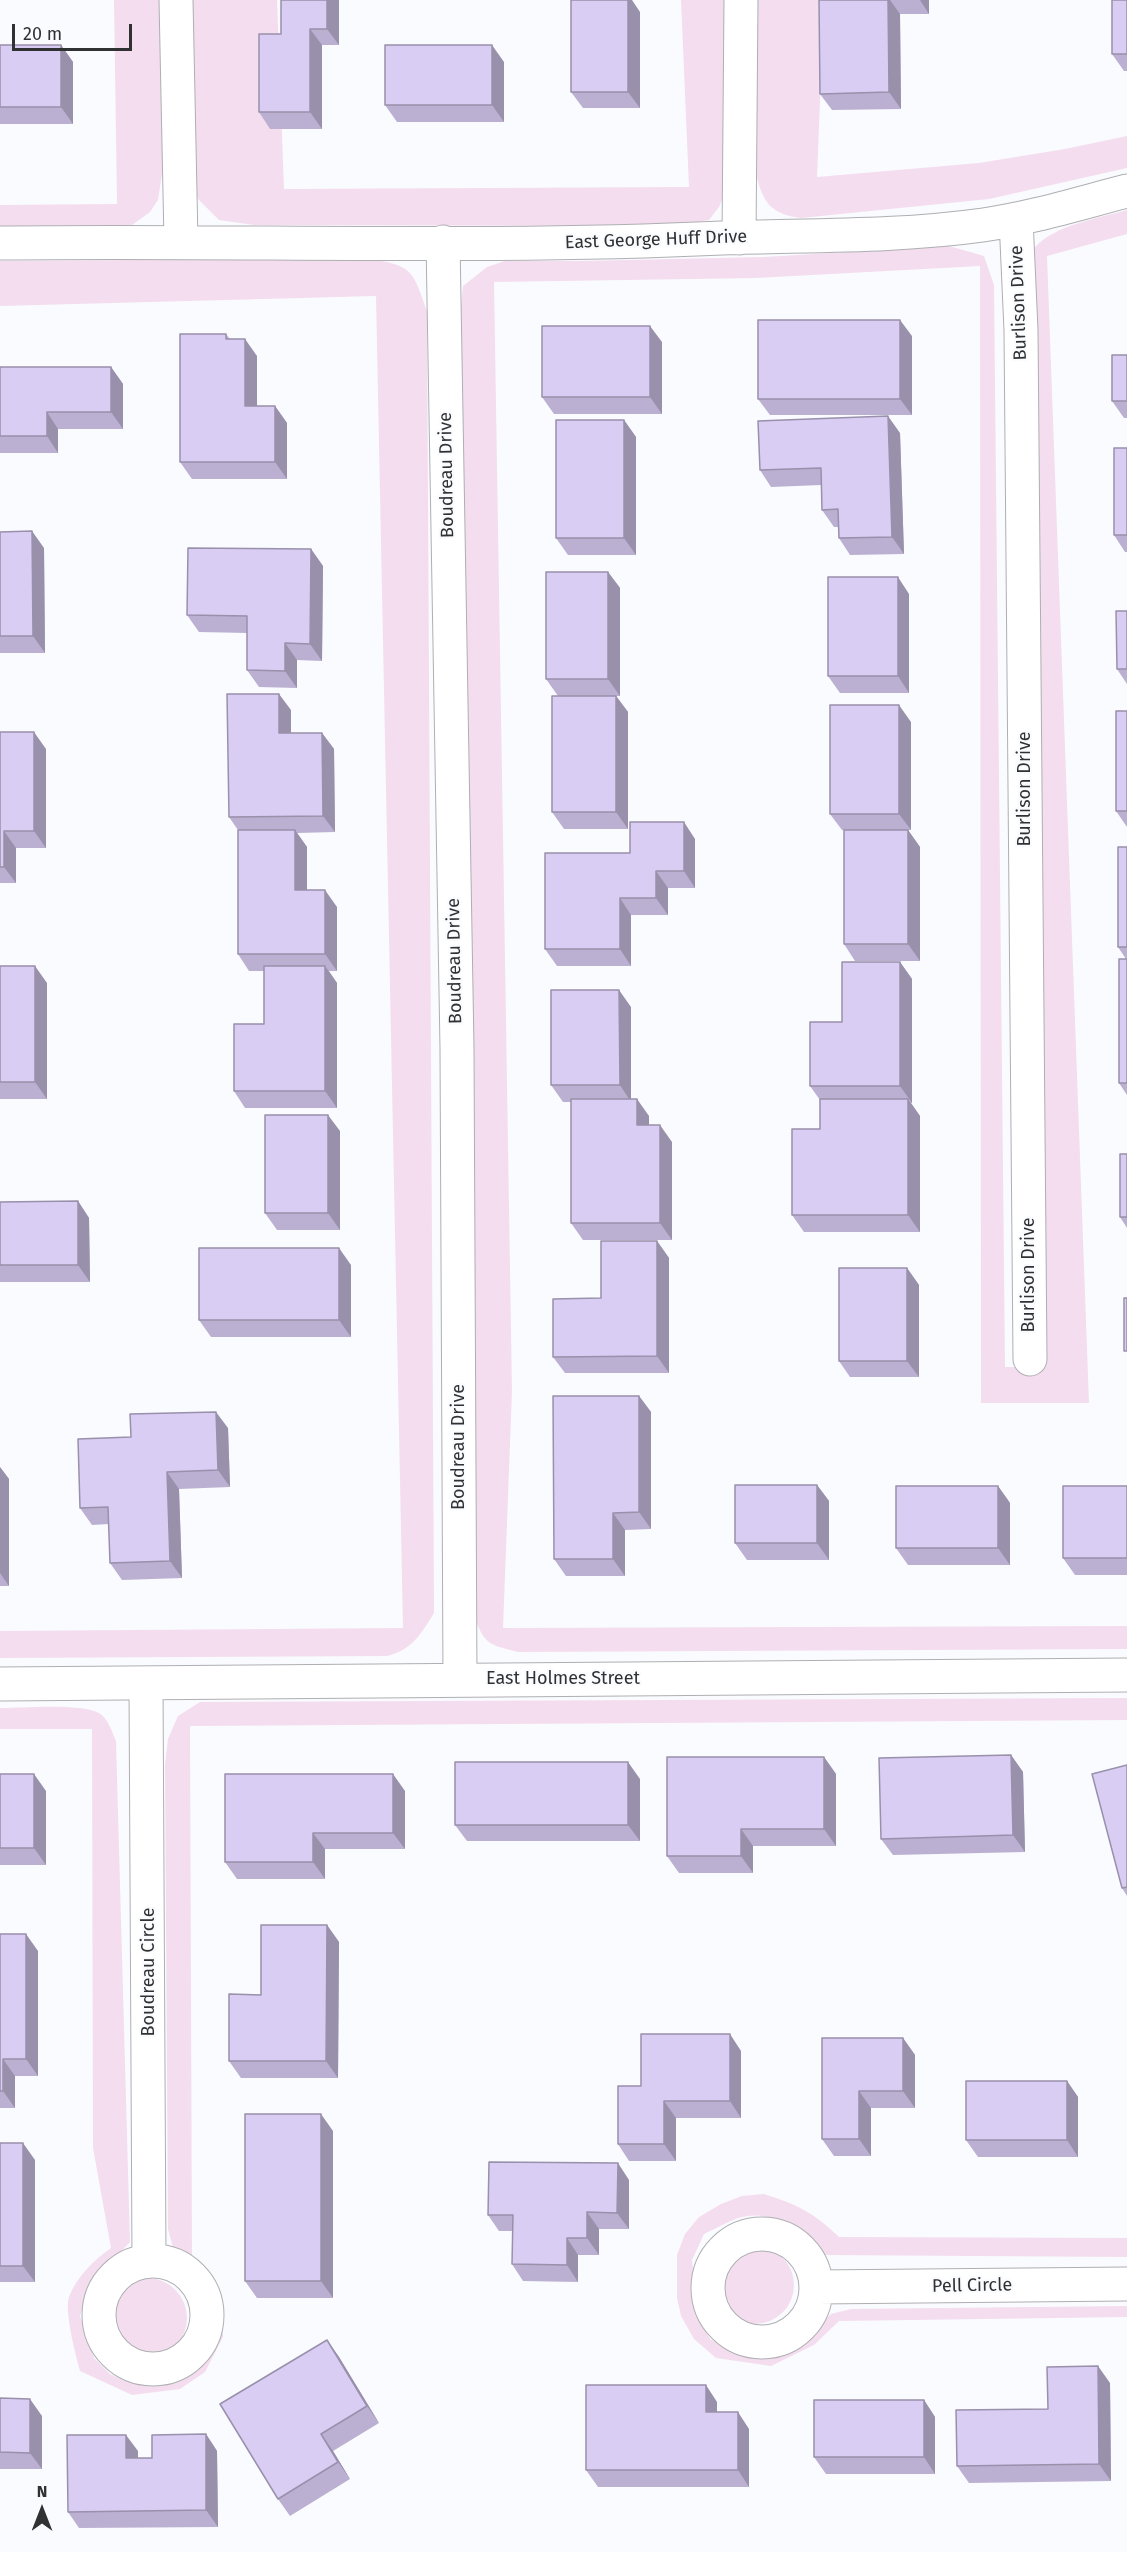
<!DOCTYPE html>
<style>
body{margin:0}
#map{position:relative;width:1127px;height:2552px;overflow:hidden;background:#f9fbfe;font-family:"Fira Sans",sans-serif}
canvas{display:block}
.north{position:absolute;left:12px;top:2480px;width:60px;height:60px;-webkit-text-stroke:4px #f9fbfe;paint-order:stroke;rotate:0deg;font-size:16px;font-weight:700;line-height:24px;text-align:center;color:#303132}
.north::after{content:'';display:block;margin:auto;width:21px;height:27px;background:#303132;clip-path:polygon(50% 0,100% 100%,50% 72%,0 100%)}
.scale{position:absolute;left:12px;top:24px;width:120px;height:27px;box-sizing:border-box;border:3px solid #303132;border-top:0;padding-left:8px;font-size:18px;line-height:21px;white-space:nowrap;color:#303132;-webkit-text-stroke:4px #f9fbfe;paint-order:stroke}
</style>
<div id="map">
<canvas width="1127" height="2552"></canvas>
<div class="north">N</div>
<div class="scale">20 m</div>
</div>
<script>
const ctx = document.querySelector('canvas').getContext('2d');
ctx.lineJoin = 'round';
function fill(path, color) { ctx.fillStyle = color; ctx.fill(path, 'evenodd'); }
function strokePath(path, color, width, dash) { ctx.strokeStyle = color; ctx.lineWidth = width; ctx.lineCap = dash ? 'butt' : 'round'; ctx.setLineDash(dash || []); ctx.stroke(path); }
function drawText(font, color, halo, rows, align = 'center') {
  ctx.font = font + ' "Fira Sans",sans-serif'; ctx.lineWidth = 4.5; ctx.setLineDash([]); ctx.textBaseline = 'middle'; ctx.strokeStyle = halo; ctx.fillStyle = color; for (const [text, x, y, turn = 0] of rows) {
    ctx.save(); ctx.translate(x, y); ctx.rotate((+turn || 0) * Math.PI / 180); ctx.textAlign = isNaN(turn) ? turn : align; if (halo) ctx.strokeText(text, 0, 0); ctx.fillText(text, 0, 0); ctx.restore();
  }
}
fill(new Path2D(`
 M114,0H161L165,154L158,200L150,212L132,225L0,226V205L117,204Z
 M192,0H277L284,189L689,187L681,0H724V195L719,207L709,220L675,226L254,225L219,220L198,199L189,172Z
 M754,0H824L817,177L979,163L1065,149L1127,136V168L989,199L801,218C771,214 763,203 756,174Z
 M1127,210V234L1047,256L1089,1403H981L980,266L756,278L494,282L512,1391L503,1628L1127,1626V1649L518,1652C486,1644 485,1644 473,1614L459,325L463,286L487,267L505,261H580L764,257L949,246L984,256L994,285L1005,1367H1045L1034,248C1057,224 1096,219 1127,210Z
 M366,258C411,266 412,267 427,311L434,1613C421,1634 412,1650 387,1656L0,1658V1631L403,1628L376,296L0,306V261Z
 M1127,1698V1720L190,1726L192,2258L213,2277L222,2313L223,2337L205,2372L180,2389L132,2395L80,2371C76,2356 64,2311 69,2297C77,2276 94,2260 111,2248L93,2148L92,1729H0V1708C23,1708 80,1703 99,1713C108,1718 112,1732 116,1741L130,2242L90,2284L80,2316L94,2358L110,2374L125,2381L154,2382L189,2368L209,2341L214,2324L209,2302L200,2280L175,2255L168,2229L165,1765L168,1739L178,1716L200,1702Z
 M764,2194C798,2205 813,2212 839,2237L1127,2238V2257L825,2255C801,2233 773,2207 738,2218C727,2222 715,2229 704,2234L692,2260L697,2314L710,2339L734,2352L763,2354L798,2346L831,2314L851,2309L1127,2306V2317L839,2321L814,2345L771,2366L716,2358L694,2339L681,2316L677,2298V2255L685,2234L699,2217L721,2204L742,2196Z
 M716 2285a39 39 0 1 1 78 0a39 39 0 1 1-78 0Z
 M107 2318a40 40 0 1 1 80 0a40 40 0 1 1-80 0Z`), '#f4ddef');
const minor = new Path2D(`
 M176,0L181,241
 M1016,219L1021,330L1030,1359
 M739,238L741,0
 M443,242L457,1048L460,1680
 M0,243C241,240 482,249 722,238C809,235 897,237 983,225C1032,218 1080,203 1127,191
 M0,1684L1127,1675
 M146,1684L149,2261
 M708 2288a54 54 0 1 1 108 0a54 54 0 1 1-108 0Z
 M99 2315a54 54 0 1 1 108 0a54 54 0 1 1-108 0Z
 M817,2287L1127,2284`);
strokePath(minor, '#aeafb2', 35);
strokePath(minor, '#fff', 33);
fill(new Path2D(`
 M339,0V45H322V129H270L259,112L281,34Z
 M819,0H929V14H900L901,109L832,110L820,94Z
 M1127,0V71H1124L1112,54Z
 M640,12V108H583L571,92Z
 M0,45H61L73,62V124H0Z
 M504,62V122H397L385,105Z
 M226,334L230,339L257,356V406H275L287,423V479H192L180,462Z
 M912,336V415H770L758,399Z
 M662,342V414H554L542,397Z
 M1127,355V418H1124L1112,401Z
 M0,367H111L123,384V429H58V453H0Z
 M624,420L636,437V555H568L556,538Z
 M900,433L904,554L850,555L839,538L838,527H834L822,510L821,485L771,487L760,470Z
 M1127,448V552H1125L1114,535Z
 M0,532L44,548L45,653H0Z
 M311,549L323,566L322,661L297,660V688L259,687L247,670V633L199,632L187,615Z
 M608,572L620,588V696H616L628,712V829H564L552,812L558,696L546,679Z
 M909,594V693H840L828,676Z
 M1127,611V684L1117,669Z
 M291,710V733H322L334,749L335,832L297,833L307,847V890L337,907V971H329L337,983V1108H245L234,1091L264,1024V971H249L238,954V830L229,817Z
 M1127,711V827L1116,811Z
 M911,722V830H908L920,847V961H855L844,944V830H842L830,814Z
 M0,732L46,749V848H16V883H0Z
 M695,839V888H668V915H631V966H557L545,949L630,853Z
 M1127,847V1095L1119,1083L1126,959L1118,947Z
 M900,962L912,979V1103H911L920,1116V1232H804L792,1215L820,1129V1100L810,1086L842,1022Z
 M0,966L47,983V1099H0Z
 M631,1007V1099L649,1116V1125L672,1142V1240H583L571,1223V1102H563L551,1085Z
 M340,1131V1230H277L265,1213Z
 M1127,1154V1228L1120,1217Z
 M78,1201L89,1218L90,1282H0V1202Z
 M657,1241L669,1258V1373H565L553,1357L601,1298Z
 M351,1265V1337H211L199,1320Z
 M907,1268L919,1285V1377H850L839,1361Z
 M639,1396L651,1412V1529L625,1530V1576H566L554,1559Z
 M228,1428L230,1487L179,1489L182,1578L122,1580L110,1563L109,1524L92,1525L80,1508L131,1437Z
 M0,1467L9,1479V1586H0Z
 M817,1485L829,1501V1560H747L735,1543Z
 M998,1486L1010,1503V1565H908L896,1548Z
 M1127,1486V1575H1075L1063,1558Z
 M1011,1755L1023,1772L1025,1852L893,1855L881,1839Z
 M824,1757L836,1774V1846H753V1873H679L667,1856Z
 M1127,1765V1896L1122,1888Z
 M0,1774L46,1791V1865H0Z
 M640,1779V1841H467L455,1825Z
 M405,1791V1849H325V1879H237L225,1862Z
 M327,1925L339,1942L338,2078H241L229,2061Z
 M0,1934L38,1951V2076H15V2108H0Z
 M822,2038H903L915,2055V2108H871V2156H834L822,2139Z
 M741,2051V2118H676V2161H629L618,2144L641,2086Z
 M1067,2081L1078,2097V2157H978L966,2140Z
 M333,2131V2298H257L245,2281Z
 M0,2143L35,2160V2282H0Z
 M629,2180V2229H599V2255H578V2282L523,2281L512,2264V2231H499L488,2215Z
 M327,2340L339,2357L379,2423L333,2451L350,2479L290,2516L278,2499Z
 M1110,2383L1111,2481L969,2483L957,2466L1048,2409Z
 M0,2398L42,2416V2469H0Z
 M924,2400L935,2417V2474H826L814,2457Z
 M717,2402V2412L749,2429V2487H598L586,2470Z
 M206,2434L217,2451L218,2527L79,2528L68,2512L138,2451V2458H152Z`), '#bbb0d2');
fill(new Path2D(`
 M327,0H339V45L327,29Z
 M628,0H632L640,12V108L628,92Z
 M888,0H890L900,14L901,109L889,92Z
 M920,0H929V14Z
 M310,29L322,45V129L310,112Z
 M61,45L73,62V124L61,107Z
 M492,45L504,62V122L492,105Z
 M900,320L912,336V415L900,399Z
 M650,326L662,342V414L650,397Z
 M245,339L257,356V423L245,406Z
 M111,367L123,384V429L111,412Z
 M275,406L287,423V479L275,462Z
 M47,412L58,429V453L47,436Z
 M888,416L900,433L904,554L892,537Z
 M624,420L636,437V555L624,538Z
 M32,531L44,548L45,653L33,636Z
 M311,549L323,566L322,661L310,644Z
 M608,572L620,588V696L608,679Z
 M898,577L909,594V693L898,676Z
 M285,643L297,660V688L285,671Z
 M279,694L291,710V750L279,733Z
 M616,696L628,712V829L616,812Z
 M899,705L911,722V830L899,814Z
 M34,732L46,749V848L34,831Z
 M322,733L334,749L335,832L323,816Z
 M684,822L695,839V888L684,871Z
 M295,830L307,847V907L295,890Z
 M908,830L920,847V961L908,944Z
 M4,831L16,848V883L4,867Z
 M656,871L668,888V915L656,898Z
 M325,890L337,907V971L325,954Z
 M620,898L631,915V966L620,949Z
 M900,962L912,979V1103L900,1086Z
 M35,966L47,983V1099L35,1082Z
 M325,966L337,983V1108L325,1091Z
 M619,990L631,1007V1102L620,1085Z
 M637,1099L649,1116V1142L637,1125Z
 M908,1099L920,1116V1232L908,1215Z
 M328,1115L340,1131V1230L328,1213Z
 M660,1125L672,1142V1240L660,1223Z
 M78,1201L89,1218L90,1282L78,1265Z
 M657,1241L669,1258V1373L657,1356Z
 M339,1248L351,1265V1337L339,1320Z
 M907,1268L919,1285V1377L907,1361Z
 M639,1396L651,1412V1529L639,1512Z
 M216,1412L228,1428L230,1487L218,1470Z
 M0,1467L9,1479V1586L0,1573Z
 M167,1472L179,1489L182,1578L170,1561Z
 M817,1485L829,1501V1560L817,1543Z
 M998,1486L1010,1503V1565L998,1548Z
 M613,1513L625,1530V1576L613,1559Z
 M1011,1755L1023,1772L1025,1852L1013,1835Z
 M824,1757L836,1774V1846L824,1829Z
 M628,1762L640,1779V1841L628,1825Z
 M34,1774L46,1791V1865L34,1848Z
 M393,1774L405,1791V1849L393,1833Z
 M741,1829L753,1846V1873L741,1856Z
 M313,1833L325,1849V1879L313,1862Z
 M327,1925L339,1942L338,2078L326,2061Z
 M26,1934L38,1951V2076L26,2059Z
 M730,2034L741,2051V2118L730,2101Z
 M903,2038L915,2055V2108L903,2091Z
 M3,2059L15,2076V2108L3,2091Z
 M1067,2081L1078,2097V2157L1067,2140Z
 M859,2091L871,2108V2156L859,2139Z
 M664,2101L676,2118V2161L664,2144Z
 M321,2114L333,2131V2298L321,2281Z
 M23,2143L35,2160V2282L23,2266Z
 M618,2163L629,2180V2229L617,2213Z
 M587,2212L599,2229V2255L587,2238Z
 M567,2238L578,2255V2282L567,2265Z
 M327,2340L339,2357L379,2423L367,2406Z
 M1098,2366L1110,2383L1111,2481L1099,2464Z
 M706,2385L717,2402V2429L706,2412Z
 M30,2399L42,2416V2469L30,2453Z
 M924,2400L935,2417V2474L924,2457Z
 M738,2412L749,2429V2487L738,2470Z
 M206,2434L217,2451L218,2527L206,2510Z
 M321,2434L333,2451L350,2479L338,2462Z
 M126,2435L138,2451V2475L126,2458Z`), '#9990ab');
const building = new Path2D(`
 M281,0H327V29H310V112H259V34H281Z
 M571,0H628V92H571Z
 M819,0H888L889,92L820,94Z
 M1112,0H1127V54H1112Z
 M0,45H61V107H0Z
 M385,45H492V105H385Z
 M758,320H900V399H758Z
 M542,326H650V397H542Z
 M180,334H226V339H245V406H275V462H180Z
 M1112,355H1127V401H1112Z
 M0,367H111V412H47V436H0Z
 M888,416L892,537L839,538L838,509L822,510L821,468L760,470L758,421Z
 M556,420H624V538H556Z
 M1114,448H1127V535H1114Z
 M32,531L33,636H0V532Z
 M188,548L311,549L310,644L285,643V671L247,670V616L187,615Z
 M546,572H608V679H546Z
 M828,577H898V676H828Z
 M1116,611H1127V669H1117Z
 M227,694H279V733H322L323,816L229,817Z
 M552,696H616V812H552Z
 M830,705H899V814H830Z
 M1116,711H1127V811H1116Z
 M0,732H34V831H4V867H0Z
 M630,822H684V871H656V898H620V949H545V853H630Z
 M238,830H295V890H325V954H238Z
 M844,830H908V944H844Z
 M1118,847H1127V947H1118Z
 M1119,959H1127V1083H1119Z
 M842,962H900V1086H810V1022H842Z
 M0,966H35V1082H0Z
 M264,966H325V1091H234V1024H264Z
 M551,990H619L620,1085H551Z
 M571,1099H637V1125H660V1223H571Z
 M820,1099H908V1215H792V1129H820Z
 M265,1115H328V1213H265Z
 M1120,1154H1127V1217H1120Z
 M78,1201V1265H0V1202Z
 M601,1241H657V1356L553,1357V1299L601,1298Z
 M199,1248H339V1320H199Z
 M839,1268H907V1361H839Z
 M1124,1298H1127V1351H1124Z
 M553,1396H639V1512L613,1513V1559H554Z
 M216,1412L218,1470L167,1472L170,1561L110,1563L108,1507L80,1508L78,1439L131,1437L130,1414Z
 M735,1485H817V1543H735Z
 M896,1486H998V1548H896Z
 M1063,1486H1127V1558H1063Z
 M1011,1755L1013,1835L881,1839L879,1758Z
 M667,1757H824V1829H741V1856H667Z
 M455,1762H628V1825H455Z
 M1127,1765V1887L1122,1888L1092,1774Z
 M0,1774H34V1848H0Z
 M225,1774H393V1833H313V1862H225Z
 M261,1925H327L326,2061H229V1994L261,1995Z
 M0,1934H26V2059H3V2091H0Z
 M641,2034H730V2101H664V2144H618V2086H641Z
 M822,2038H903V2091H859V2139H822Z
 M966,2081H1067V2140H966Z
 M245,2114H321V2281H245Z
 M0,2143H23V2266H0Z
 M489,2162L618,2163L617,2213L587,2212V2238H567V2265L512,2264L513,2215H488Z
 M327,2340L367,2406L321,2434L338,2462L278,2499L220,2404Z
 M1098,2366L1099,2464L957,2466L956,2410L1048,2409L1047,2367Z
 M586,2385H706V2412H738V2470H586Z
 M0,2398L30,2399V2453L0,2452Z
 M814,2400H924V2457H814Z
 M206,2434V2510L68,2512L67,2435H126V2458H152V2435Z`);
fill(building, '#dacdf4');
strokePath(building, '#9990ab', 1.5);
drawText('18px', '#303132', '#f9fbfe', [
 ["East George Huff Drive",656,240,-2],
 ["Burlison Drive",1019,303,-92],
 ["Boudreau Drive",447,475,-91],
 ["Burlison Drive",1025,789,-90],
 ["Boudreau Drive",455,961,-91],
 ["Burlison Drive",1029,1275,-90],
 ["Boudreau Drive",459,1447,-90],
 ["East Holmes Street",563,1679],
 ["Boudreau Circle",149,1972,-90],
 ["Pell Circle",972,2286,-1]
]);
</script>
